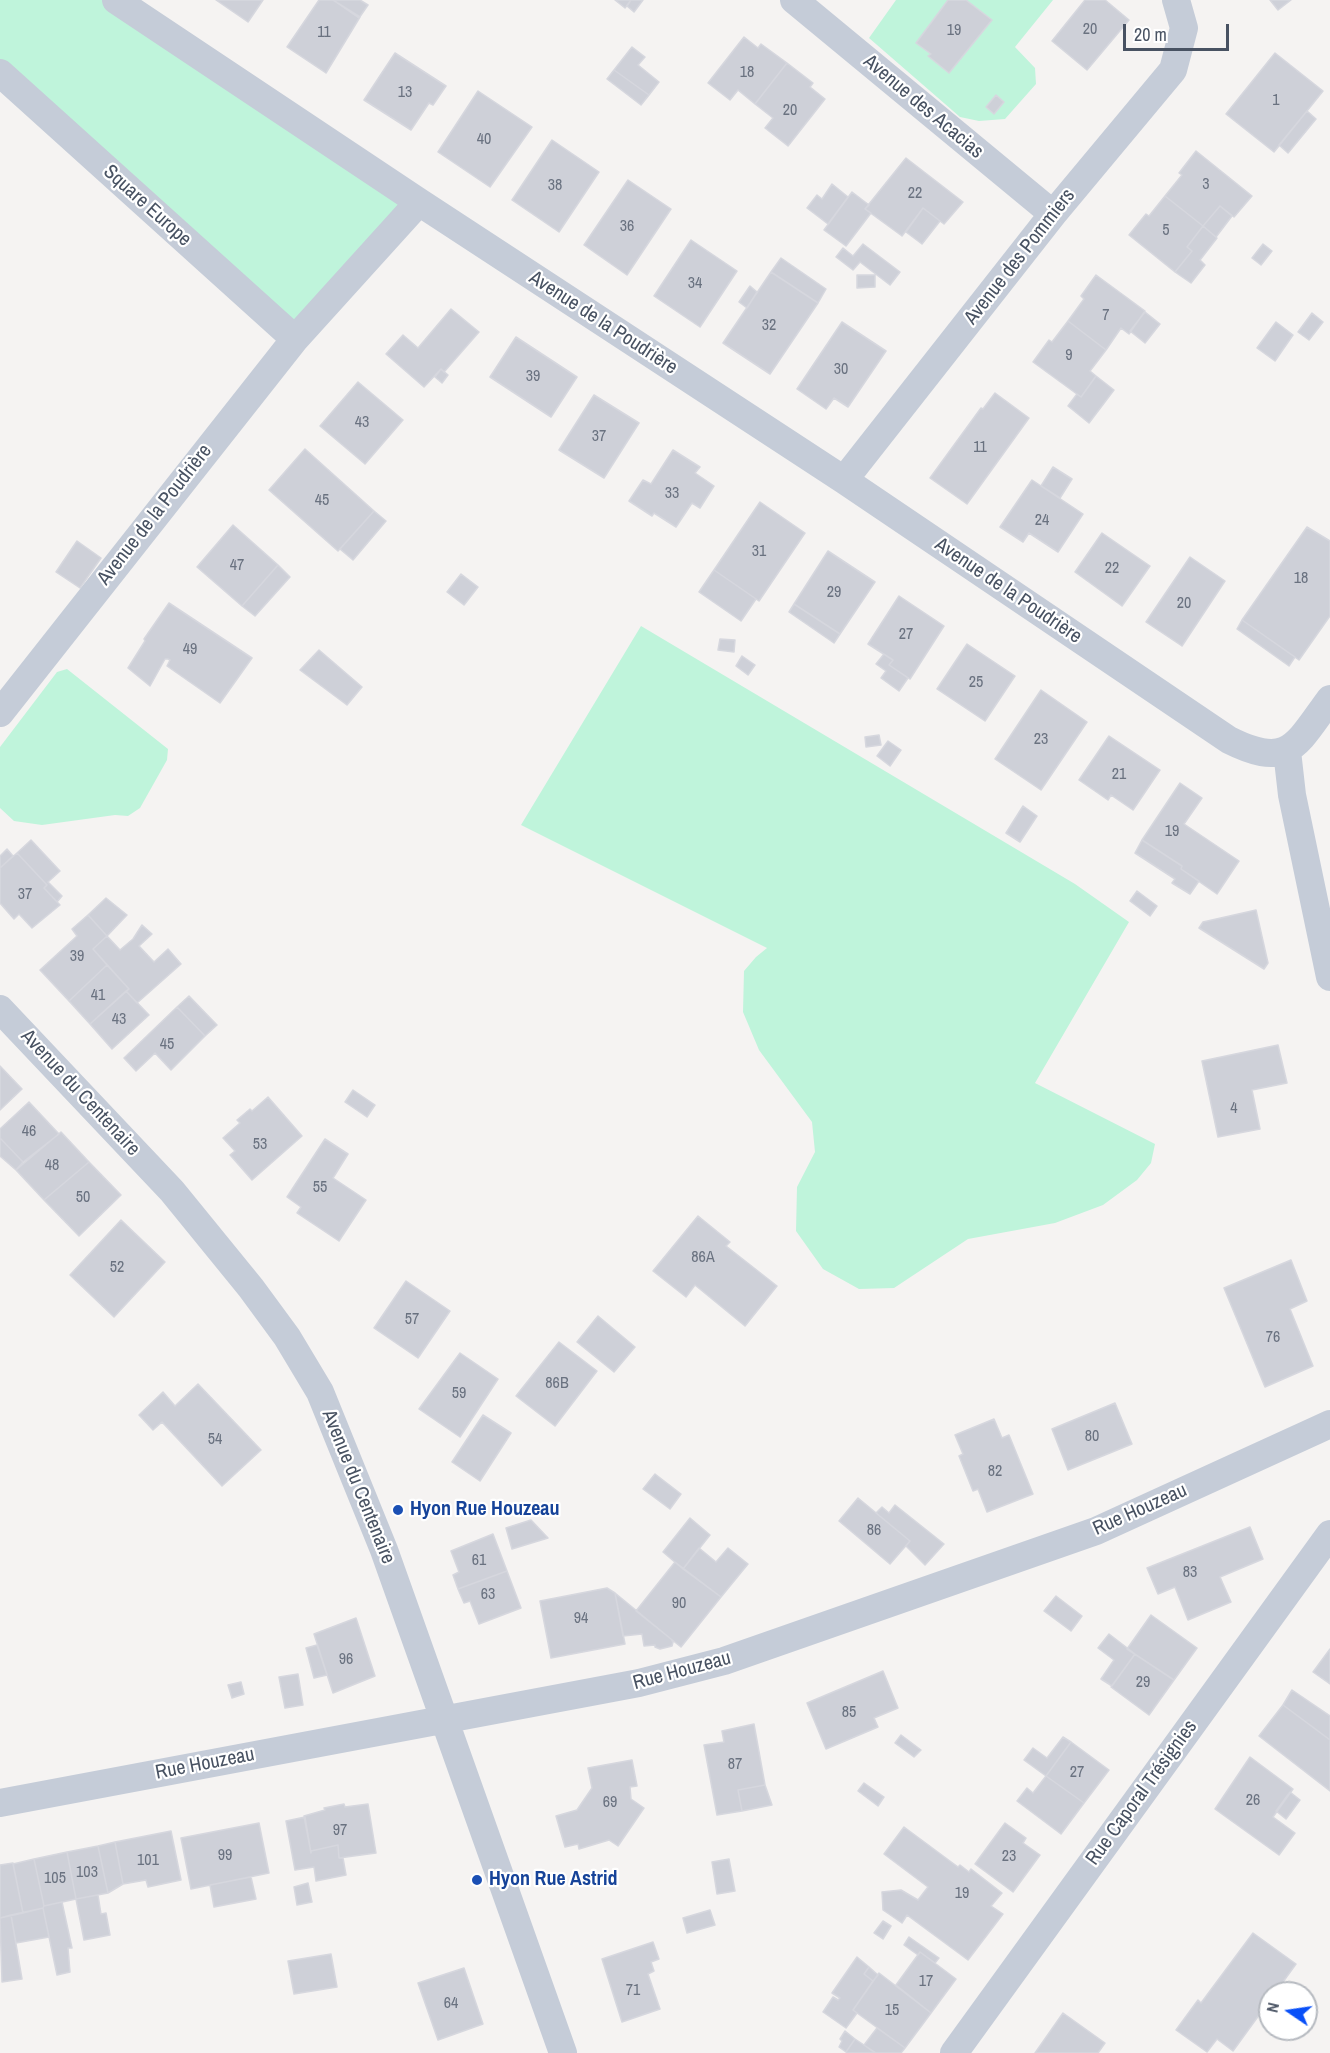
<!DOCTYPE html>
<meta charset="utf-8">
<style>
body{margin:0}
#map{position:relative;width:1330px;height:2053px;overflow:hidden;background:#f5f3f2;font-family:"Archivo Narrow",sans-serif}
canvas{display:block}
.north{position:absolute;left:1258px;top:1981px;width:60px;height:60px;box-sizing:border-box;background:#fff;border:2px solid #b6bac0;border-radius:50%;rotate:283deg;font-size:16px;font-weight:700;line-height:24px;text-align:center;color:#485262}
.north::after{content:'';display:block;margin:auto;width:21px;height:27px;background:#0950f8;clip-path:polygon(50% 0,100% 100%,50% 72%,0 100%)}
.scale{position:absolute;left:1123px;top:24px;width:106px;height:27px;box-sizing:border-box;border:3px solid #485262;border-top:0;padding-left:8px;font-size:18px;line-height:21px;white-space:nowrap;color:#485262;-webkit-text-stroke:4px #fff;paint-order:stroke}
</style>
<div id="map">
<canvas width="1330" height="2053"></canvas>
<div class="north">N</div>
<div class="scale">20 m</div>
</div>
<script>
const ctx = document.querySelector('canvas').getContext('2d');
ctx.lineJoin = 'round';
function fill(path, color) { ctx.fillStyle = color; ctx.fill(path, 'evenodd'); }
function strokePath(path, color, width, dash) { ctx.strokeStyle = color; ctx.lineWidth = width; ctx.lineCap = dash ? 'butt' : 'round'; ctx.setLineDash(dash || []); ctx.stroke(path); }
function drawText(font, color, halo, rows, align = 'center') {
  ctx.font = font + ' "Archivo Narrow",sans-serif'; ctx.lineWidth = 4.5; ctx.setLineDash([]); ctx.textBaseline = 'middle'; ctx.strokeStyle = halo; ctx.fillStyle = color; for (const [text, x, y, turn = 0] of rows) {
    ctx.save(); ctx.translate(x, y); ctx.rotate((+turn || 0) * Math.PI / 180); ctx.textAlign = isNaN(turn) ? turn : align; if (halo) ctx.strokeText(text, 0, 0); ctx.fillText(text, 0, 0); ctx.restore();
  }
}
fill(new Path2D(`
 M0,0H116L419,202L295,339L0,76Z
 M896,0H1053L1015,47L1035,68L1036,84L1005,119L979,121L960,117L869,38Z
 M641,626L1075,884L1129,922L1035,1083L1155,1144L1151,1163L1137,1180L1103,1205L1055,1223L968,1239L894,1288L859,1289L823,1269L796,1231L797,1187L815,1152L812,1122L759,1050L743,1012L744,971L756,957L767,948L521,825Z
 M67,669L168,749L167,760L140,808L128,816L115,815L42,825L14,821L0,808V747L57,672Z`), '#bff4db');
const building = new Path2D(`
 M216,0H263L248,22Z
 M319,0H333L360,17L326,73L287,47Z
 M333,0H360L368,5L359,18Z
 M615,0H631L625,8Z
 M631,0H643L634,12L627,6Z
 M948,0H966L992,20L949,73L928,56L931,54L916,43Z
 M1085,0H1105L1129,20L1087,70L1052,41Z
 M1270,0H1291L1278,10Z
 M744,37L758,48L761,44L787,63L755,104L738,90L730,100L708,83Z
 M632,47L645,57L638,65L659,82L649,95L614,70Z
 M395,53L446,86L433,105L429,103L411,130L364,100Z
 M1275,53L1323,91L1274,152L1226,114Z
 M787,63L813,83L810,87L825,99L788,146L765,128L773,118L755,104Z
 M614,70L649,95L641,105L607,79Z
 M478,91L532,127L490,187L438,152Z
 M996,95L1004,102L994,114L986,107Z
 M1307,111L1316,119L1288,153L1279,145Z
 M552,140L599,172L559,232L512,200Z
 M1196,151L1252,196L1234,217L1220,206L1203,226L1165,196L1182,175L1179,173Z
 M906,158L963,202L944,224L923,208L902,236L865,209Z
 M628,180L671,209L627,275L584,245Z
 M832,184L848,197L828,224L807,208L817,195L822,199Z
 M852,192L869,205L865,209L871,213L846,246L824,230Z
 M1165,196L1203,226L1187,247L1192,251L1175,272L1129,235L1146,214L1149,216Z
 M1220,206L1232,216L1216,237L1203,226Z
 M923,208L940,221L922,244L906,232Z
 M1203,226L1217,238L1200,260L1205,265L1191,283L1175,272L1192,251L1187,247Z
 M691,240L737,271L700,327L654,296Z
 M863,244L900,272L890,285L860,262L853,270L836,257L843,248L853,256Z
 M1263,244L1272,251L1261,265L1252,258Z
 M781,258L826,289L818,303L771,272Z
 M771,272L818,303L770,374L723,343Z
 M857,275H875V287L857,288Z
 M1096,275L1145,311L1129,334L1121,328L1106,350L1068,321L1084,299L1081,296Z
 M750,286L757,292L747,308L739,302Z
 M451,309L479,332L444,372L441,369L424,387L386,354L403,335L418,348Z
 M1145,312L1160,324L1145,343L1130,331Z
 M1312,313L1323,322L1309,340L1298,332Z
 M1068,321L1106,350L1090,371L1096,376L1081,397L1033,362L1049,340L1052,342Z
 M842,322L886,351L848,407L834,398L826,409L797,389Z
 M1276,322L1293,335L1275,361L1257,348Z
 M516,337L577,377L551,417L490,377Z
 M441,369L448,375L442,383L435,377Z
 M1096,376L1114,390L1089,423L1068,406L1077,394L1081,397Z
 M358,382L403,420L365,464L320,426Z
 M995,393L1029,418L967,504L930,478L981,408L983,409Z
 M594,395L639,423L604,478L559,450Z
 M305,449L374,511L338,551L269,490Z
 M673,450L700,467L695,473L714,486L700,508L692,503L676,527L654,513L652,516L629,501L643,480L651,484Z
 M1053,467L1072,479L1060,498L1041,486Z
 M1032,480L1083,514L1058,552L1029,533L1023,542L1000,527Z
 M760,502L805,533L759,601L714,570Z
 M374,511L386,521L353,560L340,549Z
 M233,525L278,565L242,606L197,567Z
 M1307,527L1330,541V616L1299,660L1242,620Z
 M1102,533L1150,566L1122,606L1075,572Z
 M77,541L101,558L80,588L56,572Z
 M828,551L875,582L840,634L794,604Z
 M1190,557L1225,581L1182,646L1146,622Z
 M278,565L290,577L255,616L242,606Z
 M714,570L756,599L741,621L699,592Z
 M461,574L478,587L464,605L447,592Z
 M899,596L944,626L910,679L889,665L893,660L868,644Z
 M169,603L252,658L220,703L167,666L170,660L168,659H165L150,686L128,668L145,641L144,639Z
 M794,604L840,634L834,643L789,612Z
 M1242,620L1295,657L1289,666L1237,629Z
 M720,639L735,640L734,652L718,650Z
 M967,644L1015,676L985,721L937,689Z
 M319,650L362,687L347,705L300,670Z
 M884,654L893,660L889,665L908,678L899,691L881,678L886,671L876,664Z
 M742,656L755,665L748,675L736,666Z
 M1041,690L1087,722L1041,790L995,759Z
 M879,735L881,745L866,747L865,737Z
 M1109,736L1160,770L1133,810L1111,795L1108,800L1079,780Z
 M888,741L901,750L890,766L877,756Z
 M1180,783L1202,798L1184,824L1239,861L1217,894L1181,869L1182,866L1142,840Z
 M1023,806L1037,816L1020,842L1006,833Z
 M31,840L60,871L48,882L62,896L57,902L44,888L47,885L17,853Z
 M1142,840L1182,866L1181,869L1199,881L1190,894L1172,883L1175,879L1135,853Z
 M7,849L13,856L0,868V856Z
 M17,853L47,885L44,888L60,905L32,928L19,914L14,919L0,903V868Z
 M1137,891L1157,906L1150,916L1130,901Z
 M106,898L127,915L107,936L88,915Z
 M1256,910L1268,963L1264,969L1199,928L1203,922Z
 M88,915L107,936L93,949L107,965L69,1001L40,970L77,936L72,929Z
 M142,925L152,934L139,946L154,962L168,949L181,964L137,1003L126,991L129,989L93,949L107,936L120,950L133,939Z
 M107,965L129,989L90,1024L69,1001Z
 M126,991L149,1015L112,1049L90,1024Z
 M189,996L217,1025L205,1036L177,1007Z
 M177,1007L205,1036L171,1070L155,1053L136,1071L124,1058Z
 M1278,1045L1287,1083L1252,1090L1260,1129L1218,1137L1202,1061Z
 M0,1066L22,1089L0,1110Z
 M353,1090L375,1105L367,1117L345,1102Z
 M268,1097L302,1136L252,1180L231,1156L230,1155L235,1151L223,1138L240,1123L237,1120L250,1109L252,1111Z
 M29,1102L59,1134L23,1162L0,1138V1129Z
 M61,1132L89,1162L44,1200L16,1170Z
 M0,1138L23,1162L16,1170L0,1156Z
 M325,1139L348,1154L333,1178L366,1200L339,1241L297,1213L301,1207L287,1197Z
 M89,1162L121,1195L79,1236L44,1200Z
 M698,1216L730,1242L726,1246L777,1286L745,1326L695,1285L686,1297L653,1271Z
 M121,1220L165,1262L114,1317L70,1275Z
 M1291,1260L1307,1301L1290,1309L1313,1366L1265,1387L1224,1288Z
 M406,1281L450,1311L418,1358L374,1328Z
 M598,1316L635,1347L614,1372L577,1342Z
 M559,1342L597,1371L555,1426L516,1396Z
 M460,1353L498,1379L460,1437L419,1409Z
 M198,1384L261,1450L222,1486L162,1422L153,1430L139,1415L163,1392L175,1406Z
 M1115,1403L1132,1444L1068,1470L1052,1429Z
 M483,1415L511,1433L480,1481L452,1462Z
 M994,1419L1002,1438L1009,1435L1033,1494L987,1512L978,1489L973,1491L959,1456L963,1454L955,1435Z
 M655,1474L681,1494L670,1509L643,1489Z
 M858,1498L910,1541L890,1564L839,1521Z
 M895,1505L944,1544L925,1565L906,1546L910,1541L876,1513L882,1507L889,1513Z
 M690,1518L710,1535L683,1569L663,1552Z
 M531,1520L548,1538L512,1549L506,1528Z
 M1250,1527L1263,1559L1220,1577L1231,1602L1188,1620L1175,1587L1158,1594L1147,1568Z
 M493,1534L507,1571L458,1589L453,1575L459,1572L451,1551Z
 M699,1548L716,1562L728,1548L748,1564L721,1597L683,1569Z
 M675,1562L721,1597L681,1647L636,1611Z
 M507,1571L521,1608L479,1624L470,1601L464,1603L458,1589Z
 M607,1588L615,1593L625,1644L551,1658L540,1601Z
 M615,1593L671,1639L673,1642L672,1646L660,1649L655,1647V1645L644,1646L642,1634L623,1636Z
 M1056,1596L1082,1616L1071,1631L1044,1611Z
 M1151,1615L1197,1648L1174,1680L1127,1649Z
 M356,1618L375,1676L333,1693L314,1634Z
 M1109,1634L1135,1654L1112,1686L1101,1679L1114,1660L1098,1648Z
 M317,1645L327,1675L314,1678L306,1648Z
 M1330,1649V1684L1313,1672Z
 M1135,1654L1174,1680L1149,1715L1111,1687Z
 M883,1671L898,1708L874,1718L878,1727L826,1749L807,1703Z
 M298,1674L303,1705L285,1708L279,1677Z
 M241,1682L244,1694L232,1698L228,1685Z
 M1292,1690L1330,1716V1740L1283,1705Z
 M1283,1705L1330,1740V1791L1259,1736Z
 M754,1724L765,1785L738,1790L742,1811L717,1815L704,1745L724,1742L722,1731Z
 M901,1735L921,1750L914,1757L895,1743Z
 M1063,1737L1071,1742L1046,1776L1024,1760L1033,1748L1047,1758Z
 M1071,1742L1109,1770L1084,1803L1046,1776Z
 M1250,1757L1293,1789L1273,1817L1295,1833L1279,1855L1215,1809Z
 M632,1760L637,1786L630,1787L631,1799L644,1808L618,1846L609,1840L579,1849L578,1844L565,1847L556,1816L577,1810L592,1788L588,1768Z
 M1046,1776L1084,1803L1061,1834L1017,1801L1027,1788L1033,1793Z
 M864,1783L884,1797L878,1806L858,1791Z
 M765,1785L772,1805L742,1811L738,1790Z
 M1290,1792L1300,1800L1286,1819L1276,1811Z
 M344,1804L345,1807L368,1804L376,1853L339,1858L338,1845L311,1851V1853L304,1816L325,1810L324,1808Z
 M305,1817L311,1853V1851L338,1845L339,1858H343L346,1875L316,1881L314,1867L295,1870L286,1821Z
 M259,1823L269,1873L191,1889L181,1838Z
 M1005,1823L1026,1838L1023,1843L1040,1855L1013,1892L975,1864Z
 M904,1827L958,1867L960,1865L969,1872L971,1869L1002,1893L991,1906L1003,1914L968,1960L907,1915L902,1923L883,1910L882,1892L901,1890L918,1900L928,1887L884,1854Z
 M171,1831L181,1880L148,1887L146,1880L123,1884L115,1842Z
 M115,1842L123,1884L108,1893L98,1846Z
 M98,1846L108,1893L76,1899L67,1852Z
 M67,1852L76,1899L44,1906L34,1859Z
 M34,1859L44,1906L43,1908L23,1913L13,1864Z
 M729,1859L735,1891L717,1894L712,1862Z
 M13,1863L23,1913L0,1918V1865Z
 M251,1877L256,1899L214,1907L210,1885Z
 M308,1883L312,1902L297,1905L294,1887Z
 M98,1895L101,1914L106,1913L110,1935L84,1940L76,1899Z
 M62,1902L72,1948H68L70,1972L57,1975L43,1908L44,1906Z
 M43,1908L49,1937L16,1943L11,1915Z
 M710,1910L715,1925L687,1933L683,1918Z
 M11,1915L22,1979L2,1982L0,1918Z
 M883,1921L891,1926L883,1939L874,1933Z
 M1253,1933L1296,1964L1275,1993H1270V2000L1233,2051L1217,2039L1207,2052L1176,2030L1198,2000L1201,2003Z
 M909,1937L939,1958L935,1963L920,1952L918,1955L904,1945Z
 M653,1942L659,1959L651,1962L654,1971L648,1974L660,2009L622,2022L602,1959Z
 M920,1952L956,1979L931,2013L896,1985Z
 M331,1954L337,1987L294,1994L288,1961Z
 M857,1957L869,1967L864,1974L873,1981L853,2010L857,2013L846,2028L823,2012L833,1997L838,2000L840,1998L832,1993Z
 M869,1967L878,1975L873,1981L864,1974Z
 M464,1968L483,2024L438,2040L418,1983Z
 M879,1973L931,2013L905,2048L853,2010Z
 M1063,2013L1105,2043L1098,2053H1035Z
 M877,2028L905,2048L901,2053H875L864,2045Z
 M845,2031L855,2039L846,2052L839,2047L842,2041L840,2039Z
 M855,2039L876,2053H847L846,2052Z`);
fill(building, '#ced0d8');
strokePath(building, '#d6d7de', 1.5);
strokePath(new Path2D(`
 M116,0L419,202L844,480L1229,740C1289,770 1296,745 1330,699
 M794,0L1053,214
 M0,73L295,339
 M844,480L1053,214L1173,70L1184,28L1176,0
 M0,713L295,339L419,202
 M1287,751L1292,795L1330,977
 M0,1009L172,1191L251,1288L287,1337L320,1392L384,1550L563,2053
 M0,1803L639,1683L724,1661L1096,1531L1330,1424
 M954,2053L1330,1534`), '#c5ccd8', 28);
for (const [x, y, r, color] of [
 [398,1510,6,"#1a4fb4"],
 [477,1880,6,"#1a4fb4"]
]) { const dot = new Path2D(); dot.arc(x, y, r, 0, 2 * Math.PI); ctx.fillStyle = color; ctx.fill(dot); strokePath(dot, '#fff', 2); }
drawText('16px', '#6a7280', null, [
 ["20",1090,30],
 ["19",954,31],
 ["11",324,33],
 ["18",747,73],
 ["13",405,93],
 ["1",1276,101],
 ["20",790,111],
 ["40",484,140],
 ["3",1206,185],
 ["38",555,186],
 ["22",915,194],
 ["36",627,227],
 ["5",1166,231],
 ["34",695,284],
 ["7",1106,316],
 ["32",769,326],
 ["9",1069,356],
 ["30",841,370],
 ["39",533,377],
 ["43",362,423],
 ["37",599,437],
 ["11",980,448],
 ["33",672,494],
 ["45",322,501],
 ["24",1042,521],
 ["31",759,552],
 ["47",237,566],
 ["22",1112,569],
 ["18",1301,579],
 ["29",834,593],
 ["20",1184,604],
 ["27",906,635],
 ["49",190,650],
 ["25",976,683],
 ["23",1041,740],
 ["21",1119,775],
 ["19",1172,832],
 ["37",25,895],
 ["39",77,957],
 ["41",98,996],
 ["43",119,1020],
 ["45",167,1045],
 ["4",1234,1109],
 ["46",29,1132],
 ["53",260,1145],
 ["48",52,1166],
 ["55",320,1188],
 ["50",83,1198],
 ["86A",703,1258],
 ["52",117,1268],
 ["57",412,1320],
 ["76",1273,1338],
 ["86B",557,1384],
 ["59",459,1394],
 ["80",1092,1437],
 ["54",215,1440],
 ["82",995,1472],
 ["86",874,1531],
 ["61",479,1561],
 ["83",1190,1573],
 ["63",488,1595],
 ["90",679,1604],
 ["94",581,1619],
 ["96",346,1660],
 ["29",1143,1683],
 ["85",849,1713],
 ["87",735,1765],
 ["27",1077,1773],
 ["26",1253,1801],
 ["69",610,1803],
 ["97",340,1831],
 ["99",225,1856],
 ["23",1009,1857],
 ["101",148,1861],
 ["103",87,1873],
 ["105",55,1879],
 ["19",962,1894],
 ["17",926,1982],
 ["71",633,1991],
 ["64",451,2004],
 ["15",892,2011]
]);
drawText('20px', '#485262', '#fff', [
 ["Avenue des Acacias",923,107,40],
 ["Square Europe",147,206,42],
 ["Avenue des Pommiers",1020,257,-52],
 ["Avenue de la Poudrière",603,323,33],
 ["Avenue de la Poudrière",155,515,-52],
 ["Avenue de la Poudrière",1008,591,34],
 ["Avenue du Centenaire",80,1093,47],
 ["Avenue du Centenaire",358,1487,68],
 ["Rue Houzeau",1140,1510,-24],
 ["Rue Houzeau",682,1671,-15],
 ["Rue Houzeau",205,1764,-11],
 ["Rue Caporal Trésignies",1142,1793,-54]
]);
drawText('bold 20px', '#164399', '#fff', [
 ["Hyon Rue Houzeau",410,1510],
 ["Hyon Rue Astrid",489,1880]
], 'left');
</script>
